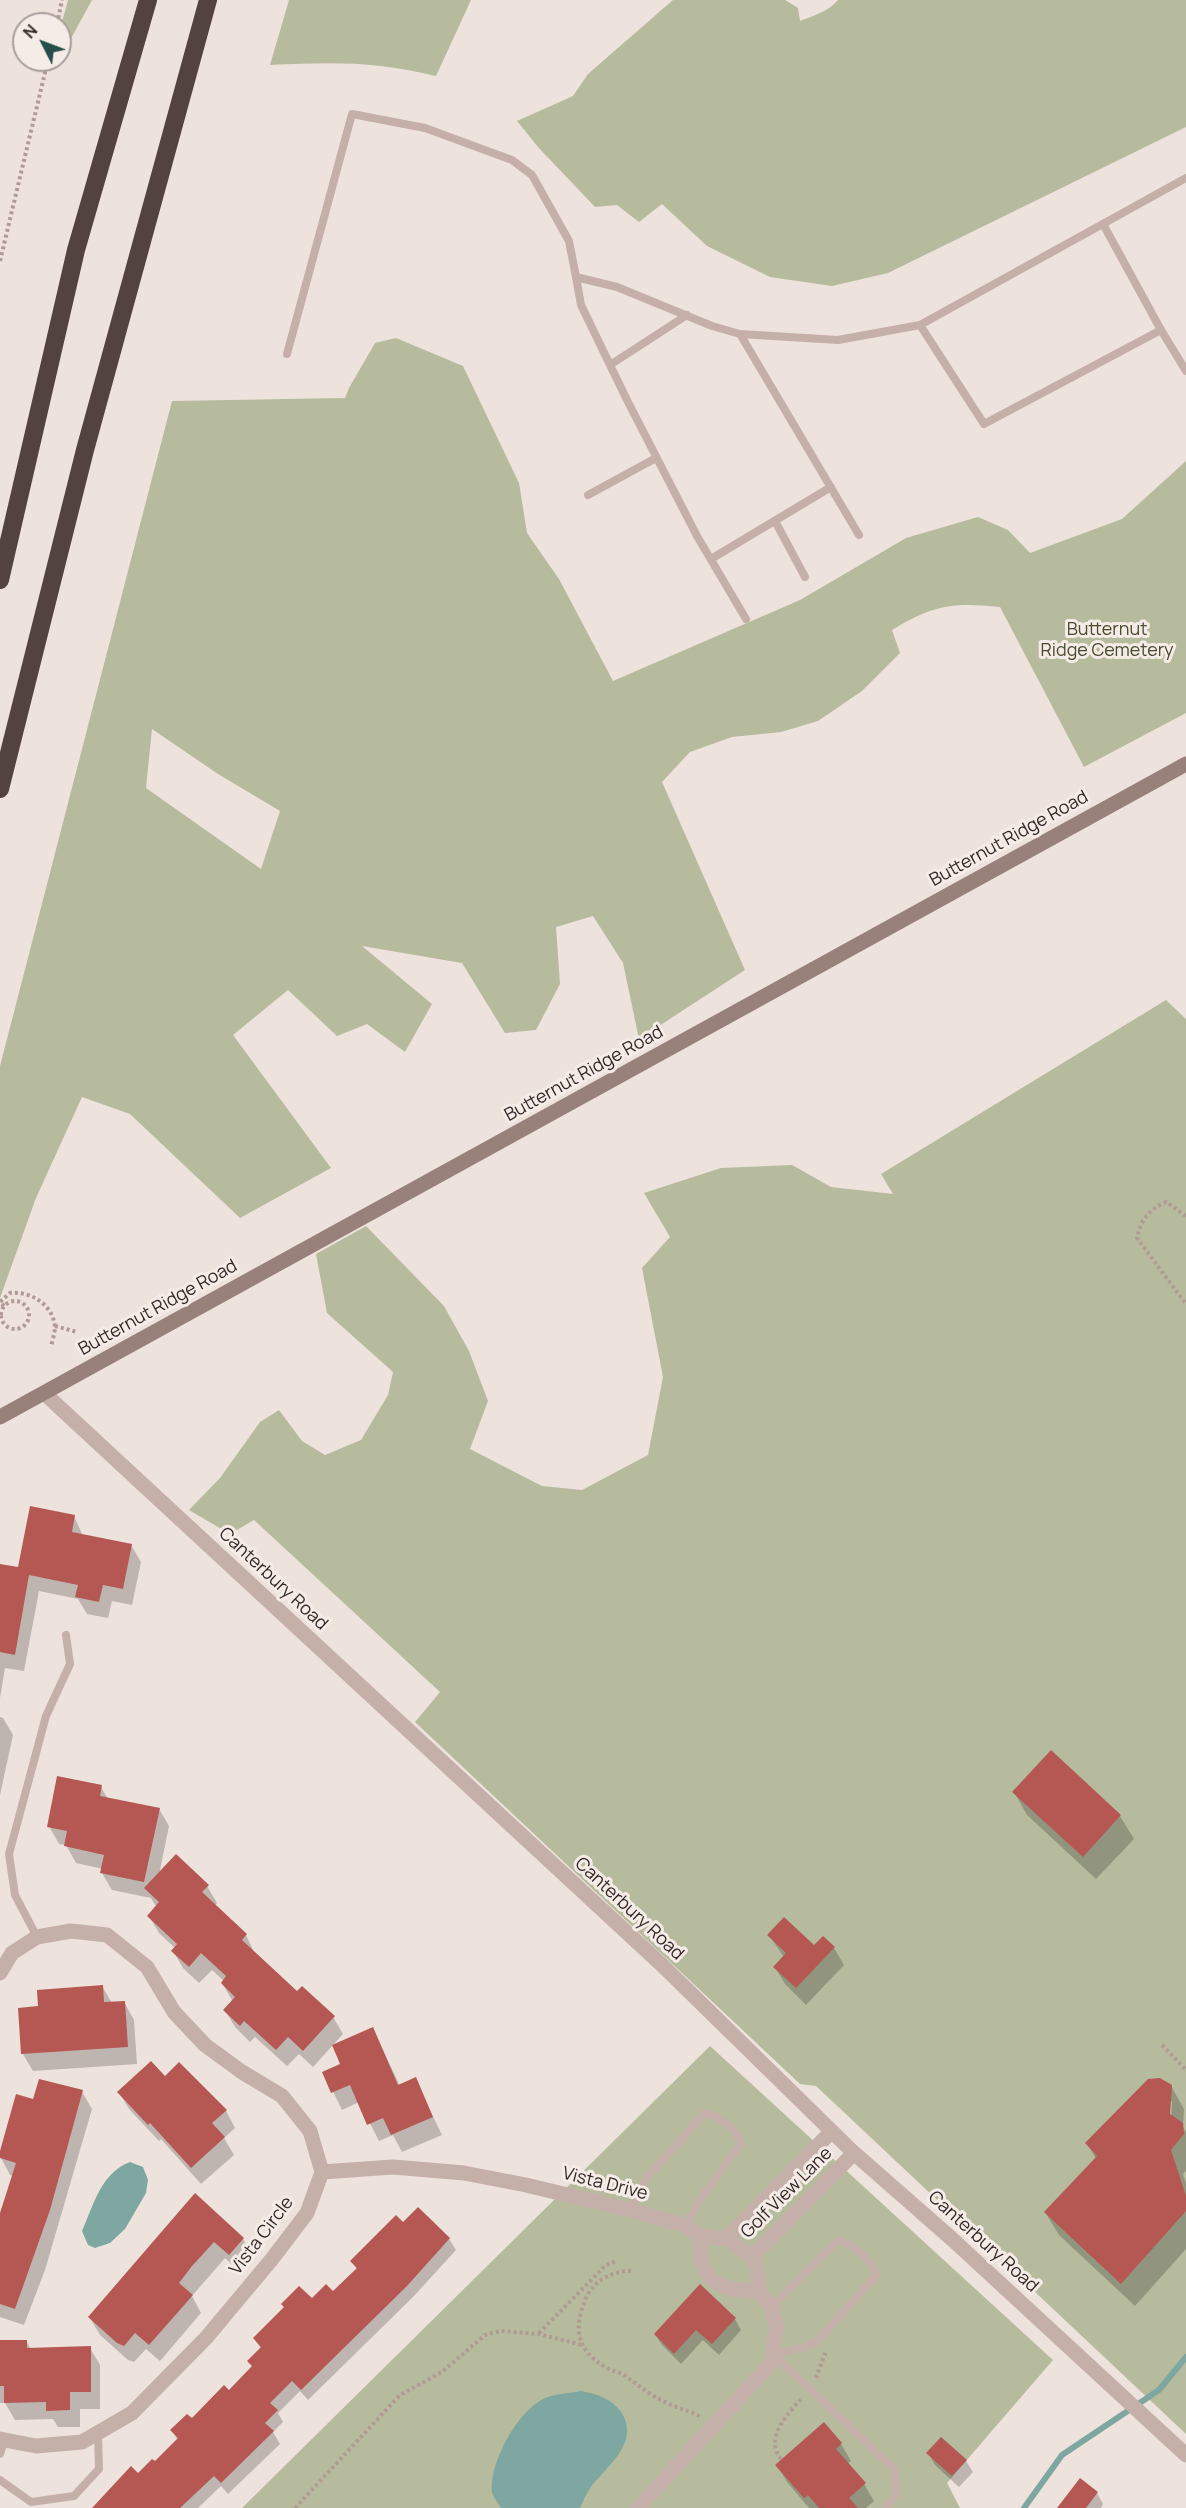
<!DOCTYPE html>
<style>
body{margin:0}
#map{position:relative;width:1186px;height:2508px;overflow:hidden;background:#eee2dc;font-family:Manrope,sans-serif}
canvas{display:block}
.north{position:absolute;left:12px;top:12px;width:60px;height:60px;box-sizing:border-box;background:#f6ece7;border:2px solid #a89e9b;border-radius:50%;rotate:312deg;font-size:16px;font-weight:700;line-height:24px;text-align:center;color:#332928}
.north::after{content:'';display:block;margin:auto;width:21px;height:27px;background:#234e49;clip-path:polygon(50% 0,100% 100%,50% 72%,0 100%)}
</style>
<div id="map">
<canvas width="1186" height="2508"></canvas>
<div class="north">N</div>
</div>
<script>
const ctx = document.querySelector('canvas').getContext('2d');
ctx.lineJoin = 'round';
function fill(path, color) { ctx.fillStyle = color; ctx.fill(path, 'evenodd'); }
function strokePath(path, color, width, dash) { ctx.strokeStyle = color; ctx.lineWidth = width; ctx.lineCap = dash ? 'butt' : 'round'; ctx.setLineDash(dash || []); ctx.stroke(path); }
function drawText(font, color, halo, rows, align = 'center') {
  ctx.font = font + ' Manrope,sans-serif'; ctx.lineWidth = 6; ctx.setLineDash([]); ctx.textBaseline = 'middle'; ctx.strokeStyle = halo; ctx.fillStyle = color; for (const [text, x, y, turn = 0] of rows) {
    ctx.save(); ctx.translate(x, y); ctx.rotate((+turn || 0) * Math.PI / 180); ctx.textAlign = isNaN(turn) ? turn : align; if (halo) ctx.strokeText(text, 0, 0); ctx.fillText(text, 0, 0); ctx.restore();
  }
}
fill(new Path2D(`
 M68,0H92L63,53C55,37 64,17 68,0Z
 M289,0H471L436,76C376,61 332,62 270,65Z
 M673,0H785L798,8L800,21C813,16 829,11 838,0H1186V127L888,273L832,286L770,277L707,246L662,204L639,222L617,205L595,207L538,147L517,121L573,96L588,74Z
 M396,338L463,366L519,483L527,533L559,579L613,681L800,600L906,538L978,517L1008,530L1030,553L1122,519L1186,461V713L1084,767L1000,607C953,602 933,605 892,630L900,653L862,691L818,721L781,732L732,737L690,752L662,782L745,970L639,1039L623,963L593,916L556,927L560,984L536,1030L505,1033L462,963L362,946L432,1004L405,1052L367,1024L337,1036L288,990L233,1035L331,1168L240,1218L130,1114L82,1097L36,1198L0,1298V1066L172,401L345,398L349,388L375,343ZM152,729L218,774L280,811L261,869L146,788Z
 M1166,1000L1186,1019V2434L816,2086L800,2084L415,1722L440,1692L254,1520L230,1534L189,1510L220,1478L260,1422L279,1410L302,1441L325,1455L361,1440L388,1395L393,1372L327,1313L316,1254L366,1226L444,1306L469,1351L488,1401L470,1449L542,1486L582,1490L648,1455L663,1377L642,1268L670,1237L644,1193L721,1168L792,1165L831,1187L893,1194L881,1174Z
 M710,2046L1053,2360L947,2483L960,2508H242Z`), '#b7bb9e');
fill(new Path2D(`
 M130,2162L143,2167L148,2180L146,2193L125,2229L110,2243L95,2248L88,2245L82,2231C94,2204 101,2173 130,2162Z
 M581,2391C597,2394 611,2398 621,2412C641,2442 607,2466 591,2487C586,2494 583,2501 580,2508H501C498,2503 493,2497 492,2492C489,2463 518,2410 545,2398C555,2394 570,2393 581,2391Z`), '#7ea7a1');
fill(new Path2D(`
 M74,1516L83,1536L131,1545L141,1562L132,1605L112,1601L108,1618L87,1614L78,1599L39,1591L24,1671L5,1668L0,1698V1566L19,1569Z
 M0,1717L3,1718L13,1735L0,1795Z
 M101,1787L108,1799L159,1809L169,1826L159,1875L207,1886L217,1903L215,1906L246,1935L255,1954L297,1993L333,2017L343,2034L313,2067L299,2054L287,2066L255,2037L250,2042L235,2027L225,2010L232,2000L222,1983L224,1981L212,1970L199,1983L183,1968L173,1951L175,1948L159,1933L149,1916L156,1906L151,1898L112,1890L102,1873L103,1869L76,1863L66,1845L59,1844L49,1826Z
 M1014,1792L1120,1816L1134,1839L1096,1879L1027,1815Z
 M769,1935L814,1947L834,1948L844,1965L806,2005L785,1984L775,1967L784,1957Z
 M102,1986L112,2003L124,2002L134,2020L137,2064L33,2071L23,2054L40,2008Z
 M373,2029L400,2086L415,2079L442,2135L402,2152L393,2135L379,2141L359,2102L342,2110L324,2073L342,2065Z
 M165,2078L226,2111L235,2128L224,2138L234,2155L201,2184L161,2139L159,2141L129,2109L119,2092Z
 M1171,2086L1184,2109L1183,2127L1186,2132V2171L1183,2174L1186,2183V2249L1135,2306L1059,2235L1045,2212L1096,2159L1087,2143ZM1169,2101H1172L1171,2122L1168,2121Z
 M82,2092L92,2109L45,2270L24,2325L0,2317V2217L14,2176L10,2175L0,2156L34,2101Z
 M195,2196L243,2239L253,2256L239,2271L225,2258L192,2296L201,2313L160,2361L146,2349L134,2362L128,2360L100,2335L90,2318Z
 M418,2209L449,2239L456,2250L413,2297L308,2400L300,2391L278,2413L283,2422L273,2432L280,2444L228,2494L221,2486L198,2508H94L155,2463L178,2441L172,2430L192,2420L229,2392L253,2367L261,2349L254,2338L312,2301L333,2293L357,2270L352,2261L403,2224Z
 M735,2319L741,2330L719,2355L703,2340L681,2364L662,2345L655,2334Z
 M0,2341H26L31,2349L90,2348L100,2365V2409H80V2427H58L53,2419L15,2420L5,2403H0Z
 M841,2444L851,2461L847,2464L864,2484L874,2501L866,2508H809L787,2482L777,2465Z
 M928,2453L966,2461L973,2472L959,2487L935,2465Z
 M1097,2493L1103,2504L1101,2508H1059Z`), '#0003');
strokePath(new Path2D(`
 M1024,2508L1062,2455L1159,2390L1186,2357`), '#7ea7a1', 6);
fill(new Path2D(`
 M30,1506L75,1515L72,1532L132,1544L123,1589L103,1585L99,1602L75,1597L78,1585L29,1575L15,1655L0,1652V1564L18,1567Z
 M1051,1750L1121,1815L1083,1857L1012,1792Z
 M57,1776L102,1785L100,1796L160,1808L144,1882L100,1873L104,1855L64,1846L67,1831L47,1827Z
 M176,1854L209,1885L202,1892L247,1934L242,1940L297,1991L302,1986L335,2016L303,2051L288,2037L276,2050L244,2021L240,2026L223,2010L235,1997L221,1983L226,1976L201,1953L189,1967L171,1951L177,1944L147,1916L159,1902L144,1888Z
 M784,1917L814,1945L823,1936L835,1947L796,1988L773,1967L786,1953L767,1935Z
 M103,1985L104,2002L125,2001L128,2047L21,2054L18,2008L38,2006L37,1990Z
 M373,2027L398,2085L416,2077L433,2117L391,2135L383,2118L367,2125L350,2085L331,2093L322,2072L340,2064L332,2045Z
 M151,2061L165,2076L179,2062L227,2110L212,2123L225,2137L191,2168L150,2123L148,2125L117,2092Z
 M1160,2078L1172,2085L1170,2114L1183,2123L1184,2134L1171,2150L1186,2196V2211L1121,2284L1044,2212L1097,2156L1085,2143L1148,2079Z
 M39,2079L83,2090L50,2210L15,2309L0,2304V2213L16,2163L0,2158V2151L16,2094L33,2099Z
 M195,2193L244,2238L229,2255L214,2242L192,2266L179,2283L193,2295L149,2345L135,2333L124,2346L117,2343L88,2317Z
 M418,2207L450,2238L407,2286L301,2390L292,2381L270,2403L278,2410L265,2423L274,2431L221,2483L214,2476L180,2508H92L131,2466L138,2473L152,2459L155,2461L178,2438L170,2430L187,2414L192,2418L224,2385L229,2390L252,2366L247,2361L261,2347L253,2338L284,2307L281,2304L299,2286L312,2298L326,2284L333,2291L357,2268L350,2261L396,2215L403,2222Z
 M700,2284L736,2318L712,2344L696,2330L674,2354L654,2334Z
 M0,2340H27V2348L91,2346V2392H70V2410L46,2411V2402L4,2403V2386H0Z
 M824,2422L842,2443L836,2449L866,2483L849,2498L858,2508H819L808,2495L804,2498L775,2465Z
 M941,2437L967,2460L952,2476L926,2453Z
 M1080,2478L1098,2492L1086,2508H1057Z`), '#b55752');
strokePath(new Path2D(`
 M57,24L62,0
 M0,261L48,60
 M1186,1216L1166,1202C1149,1210 1141,1219 1137,1238L1186,1304
 M1 1315a14 14 0 1 1 28 0a14 14 0 1 1-28 0Z
 M4,1306L0,1302L10,1293C30,1291 53,1304 55,1327C55,1333 52,1341 51,1347
 M55,1326L77,1332
 M1162,2045L1186,2070
 M631,2271C613,2271 594,2280 586,2298C573,2328 576,2351 607,2368C612,2371 619,2372 624,2375C638,2385 651,2396 667,2403C678,2409 690,2410 701,2417
 M539,2333L606,2265L617,2261
 M816,2378L826,2351
 M781,2459C764,2438 787,2415 801,2399
 M295,2508L400,2395L442,2372L485,2335L500,2331L539,2334L582,2345`), '#b09a94', 4, [3, 3]);
strokePath(new Path2D(`
 M1103,224L1161,330L1186,371
 M920,325L984,424L1161,330
 M740,334L859,535
 M287,354L352,114L425,128L512,160L532,175L569,241L576,277
 M610,365L687,315
 M588,495L656,458
 M775,521L805,577
 M711,559L831,487
 M746,619L697,536L627,400L581,305L576,277L617,287L712,326L740,334L838,340L920,325L1186,178
 M37,1937L15,1895L9,1854L46,1716L70,1664L66,1635
 M630,2210L647,2177L705,2113C719,2116 737,2128 741,2143L697,2204L686,2226
 M771,2307L838,2240C852,2243 874,2262 876,2276L816,2342L803,2348L773,2354
 M773,2354L893,2468C898,2485 898,2495 886,2508
 M0,2454L4,2441
 M0,2480L31,2502L74,2496L99,2469L98,2433`), '#c4b0a9', 8);
strokePath(new Path2D(`
 M44,1393L662,1965L854,2153L952,2239L1186,2455
 M0,1973L12,1953L37,1937L71,1931L107,1935L147,1967L174,2012L205,2045L242,2072L282,2096L310,2131L322,2172L307,2213L272,2259L206,2338L132,2413L82,2442L36,2446L0,2439
 M322,2172L393,2167L464,2173L526,2185L630,2210L686,2226L699,2236L726,2239L752,2257L757,2269L760,2292L771,2307L777,2327L771,2363L638,2508
 M699,2236C700,2245 700,2256 703,2265C711,2289 739,2291 760,2292
 M726,2239L831,2132
 M752,2257L854,2153`), '#c4b0a9', 15);
strokePath(new Path2D(`
 M0,1417L1186,764`), '#98807b', 15);
strokePath(new Path2D(`
 M0,580L76,250L148,0
 M0,789L85,450L208,0`), '#524240', 18);
drawText('18px', '#484d2f', '#f6ece7', [
 ["Butternut",1107,630],
 ["Ridge Cemetery",1107,651]
]);
drawText('18px', '#332928', '#f6ece7', [
 ["Butternut Ridge Road",1009,839,-29],
 ["Butternut Ridge Road",584,1074,-29],
 ["Butternut Ridge Road",158,1308,-29],
 ["Canterbury Road",273,1579,43],
 ["Canterbury Road",629,1909,43],
 ["Vista Drive",605,2184,14],
 ["Golf View Lane",787,2193,-45],
 ["Vista Circle",262,2236,-53],
 ["Canterbury Road",983,2242,42]
]);
</script>
